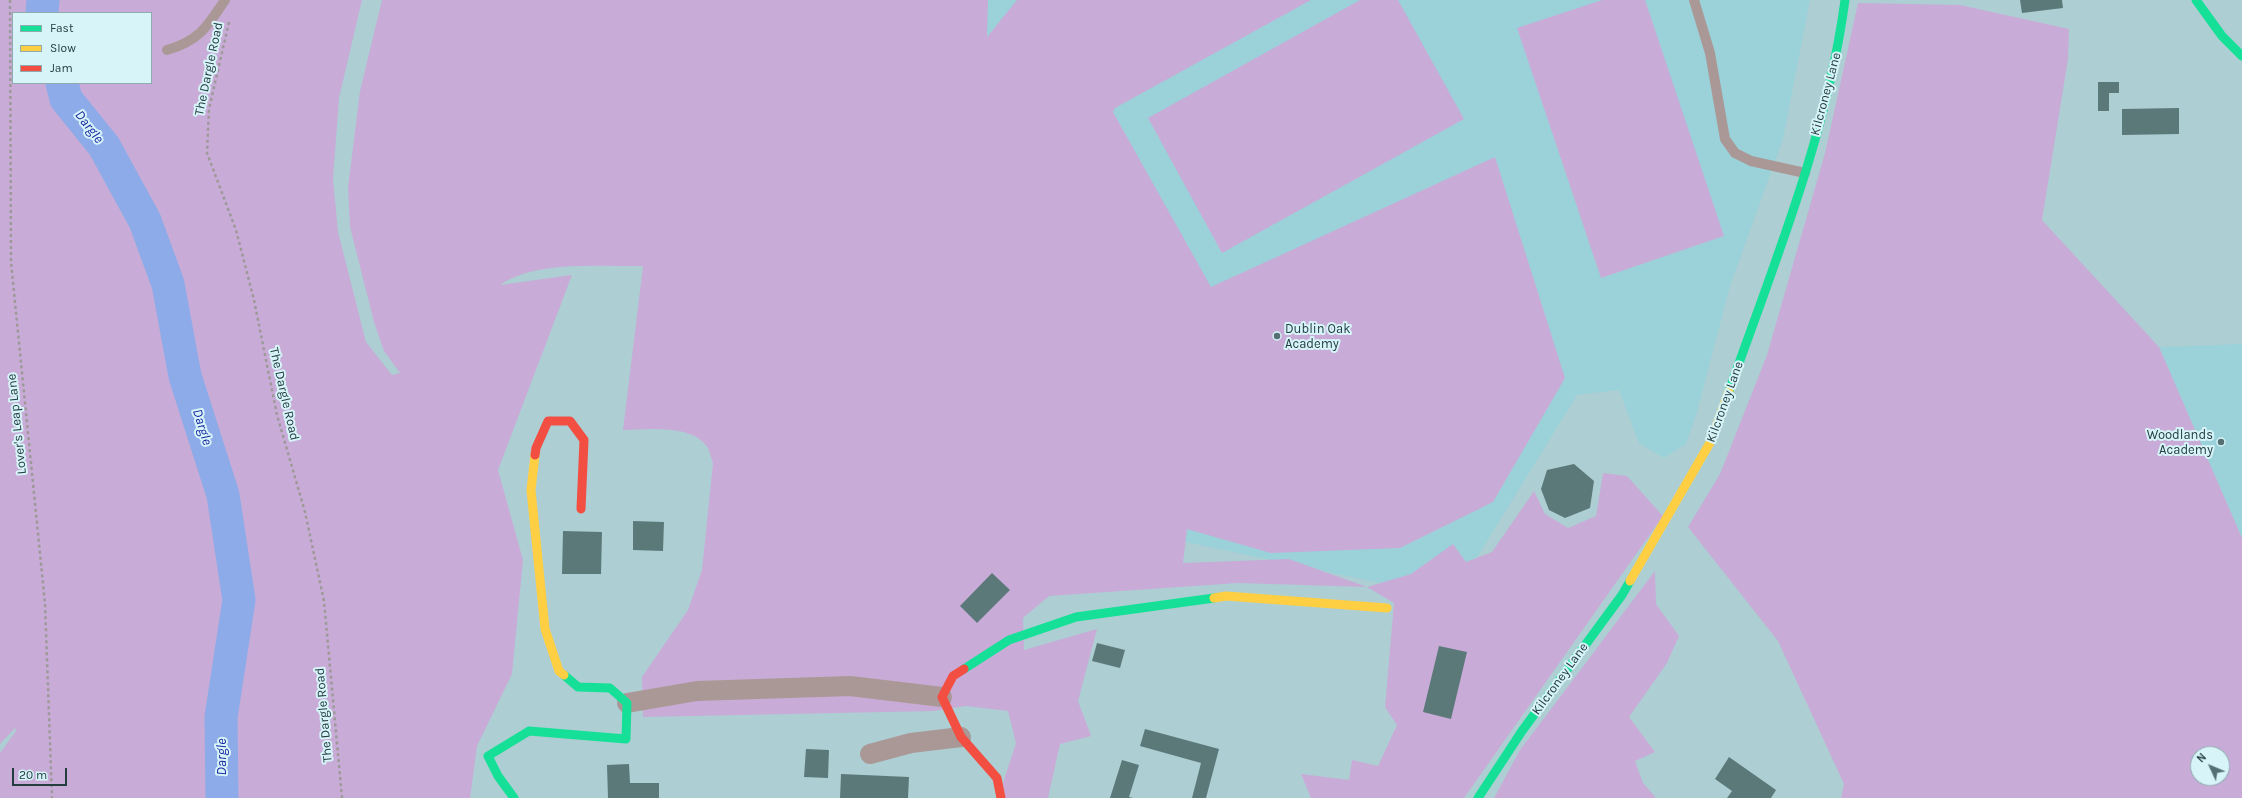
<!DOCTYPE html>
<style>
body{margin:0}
#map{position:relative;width:2242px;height:798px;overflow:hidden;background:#adced3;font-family:Karla,sans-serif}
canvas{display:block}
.legend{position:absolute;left:12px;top:12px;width:140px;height:72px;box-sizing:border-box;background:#d7f4f9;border:1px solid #8fabaf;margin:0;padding:5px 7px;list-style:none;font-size:12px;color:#243d41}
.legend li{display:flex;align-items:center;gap:8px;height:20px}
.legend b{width:20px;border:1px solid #8fabaf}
.north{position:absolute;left:2190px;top:746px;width:40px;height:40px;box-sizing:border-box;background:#d7f4f9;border:1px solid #8fabaf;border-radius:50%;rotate:314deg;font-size:11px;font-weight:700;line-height:16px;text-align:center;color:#243d41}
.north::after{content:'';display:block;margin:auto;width:14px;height:18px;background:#547074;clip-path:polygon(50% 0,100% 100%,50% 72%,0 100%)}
.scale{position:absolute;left:12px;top:768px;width:55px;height:18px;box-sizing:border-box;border:2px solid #243d41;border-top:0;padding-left:5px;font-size:12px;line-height:14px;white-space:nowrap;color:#243d41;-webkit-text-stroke:3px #d7f4f9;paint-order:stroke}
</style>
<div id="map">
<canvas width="2242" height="798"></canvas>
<ul class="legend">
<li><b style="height:5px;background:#16e098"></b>Fast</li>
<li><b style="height:5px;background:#ffcf43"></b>Slow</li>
<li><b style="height:5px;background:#f24e42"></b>Jam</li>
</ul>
<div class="north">N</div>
<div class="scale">20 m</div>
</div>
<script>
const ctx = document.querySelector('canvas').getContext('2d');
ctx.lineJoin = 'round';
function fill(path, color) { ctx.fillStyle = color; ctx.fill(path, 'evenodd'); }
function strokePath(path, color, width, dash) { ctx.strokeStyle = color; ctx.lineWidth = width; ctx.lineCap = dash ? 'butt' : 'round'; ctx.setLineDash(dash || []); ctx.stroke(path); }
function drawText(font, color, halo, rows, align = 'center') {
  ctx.font = font + ' Karla,sans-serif'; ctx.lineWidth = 4; ctx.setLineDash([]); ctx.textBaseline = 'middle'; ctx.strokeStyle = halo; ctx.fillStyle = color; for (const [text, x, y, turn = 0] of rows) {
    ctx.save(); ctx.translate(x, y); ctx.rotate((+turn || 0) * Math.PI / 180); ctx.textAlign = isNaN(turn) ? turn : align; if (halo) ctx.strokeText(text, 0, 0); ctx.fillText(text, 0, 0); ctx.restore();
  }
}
fill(new Path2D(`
 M846,0H1810L1783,139L1730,286L1697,412L1686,444L1664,458L1639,443L1619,390L1577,395L1452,598L1157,536Z
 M2242,344V538L2159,347Z`), '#9bd1d9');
fill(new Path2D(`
 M0,0H362L339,98L333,179L338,232L366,342L392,375L400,373L384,351L374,322L350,227L348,188L360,91L382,0H988L987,37L1017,0H1311L1115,108L1113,112L1211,287L1495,157L1565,378L1493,502L1400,548L1271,553L1187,529L1183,563L1289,559L1367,587L1411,574L1453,544L1466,562L1492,552L1534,491L1545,514L1568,528L1596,516L1603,473L1627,476L1663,516L1464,798H1311L1301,774L1349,780L1352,760L1378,766L1397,725L1385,707L1394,603L1367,587L1238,583L1049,596L1023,618L1024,650L1097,629L1078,701L1091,736L1060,744L1048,798H1005L1003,783L1016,743L1008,711L966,706L933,711L643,717L642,677L688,610L702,570L713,463C711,458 710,453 708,448C694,424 647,429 623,430L643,266C601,267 536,260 500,285L572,275L498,470L523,560L512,674L477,746L470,798H0V753L16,731L15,728L0,744ZM13,13H151V83H13Z
 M1360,0H1398L1464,119L1222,253L1148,118Z
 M1602,0H1645L1724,236L1601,278L1517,28Z
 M1858,3L1960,5L2069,29L2068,59L2042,220L2159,347L2242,538V798H1841L1844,784L1778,641L1688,527L1720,474L1767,355L1825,153ZM2198,754H2222V778H2198Z
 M1655,571L1656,604L1679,636L1667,663L1629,717L1655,752L1635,761L1643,783L1656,798H1494L1520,750Z`), '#c8acd7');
strokePath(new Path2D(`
 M42,13L43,0
 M62,83L66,99L104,146L145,221L168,284L185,376L223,495L239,600L221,717L222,798`), '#8cabe8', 33);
fill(new Path2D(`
 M2020,0H2062L2063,8L2022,13Z
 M2098,82H2119V93H2109V111H2098Z
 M2179,108V134L2122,135V109Z
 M1574,464L1594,481L1590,508L1565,518L1549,510L1541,489L1547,470Z
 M633,521L664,522L663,551L633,550Z
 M563,531L602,532L601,574H562Z
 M992,573L1010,590L977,623L960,606Z
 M1097,643L1125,650L1120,668L1092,661Z
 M1439,646L1467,652L1451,719L1423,712Z
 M1145,729L1219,749L1206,798H1192L1201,763L1140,746Z
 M806,749L829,750L828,778L804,777Z
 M1729,757L1776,790L1771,798H1727L1732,791L1715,779Z
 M1122,760L1139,765L1129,797L1133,798H1110Z
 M629,764L630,783H659V798H608L607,765Z
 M841,774L909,777L908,798H840Z`), '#5c797a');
strokePath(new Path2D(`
 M10,0L11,262L45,604L52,798
 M229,22L209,109L207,153L236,230L254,300L277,415L305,512L324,601L342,798`), '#9d9999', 2.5, [3, 3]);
strokePath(new Path2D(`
 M1694,0L1710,53L1725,139L1735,153L1751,161L1805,173
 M167,50C199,41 207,27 225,0`), '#aa9896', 10);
strokePath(new Path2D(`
 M627,703L697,691L850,686L942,697
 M870,754L911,743L961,737`), '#aa9896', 20);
strokePath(new Path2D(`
 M2196,0L2222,36L2242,56
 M1729,391C1774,264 1827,135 1845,0
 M964,669L1009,640L1076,617L1214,598
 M514,798L498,776L488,756L529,731L626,739L627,703L610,688L578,687L564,675
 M1478,798L1522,731L1622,595L1630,581`), '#16e098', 9);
strokePath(new Path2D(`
 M535,455L531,490L545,629L559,671L564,675
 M1630,581L1711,441L1729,391
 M1214,598L1226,596L1387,608`), '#ffcf43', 9);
strokePath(new Path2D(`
 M535,455L536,448L548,421H570L584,440L581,509
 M964,669L953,676L942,697L961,737L997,778L1001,798`), '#f24e42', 9);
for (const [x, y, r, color] of [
 [1277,336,4,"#547074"],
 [2221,442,4,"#547074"]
]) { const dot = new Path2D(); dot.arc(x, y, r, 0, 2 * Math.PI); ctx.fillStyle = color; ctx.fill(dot); strokePath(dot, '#d7f4f9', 1.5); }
drawText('13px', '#243d41', '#d7f4f9', [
 ["The Dargle Road",209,69,-78],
 ["Kilcroney Lane",1826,94,-75],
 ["The Dargle Road",284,394,77],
 ["Kilcroney Lane",1725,402,-70],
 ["Lover's Leap Lane",17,424,-96],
 ["Kilcroney Lane",1560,679,-54],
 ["The Dargle Road",324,715,-95]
]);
drawText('13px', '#243d41', '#d7f4f9', [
 ["Dublin Oak",1285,329],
 ["Academy",1285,344],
 ["Woodlands",2213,435,"right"],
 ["Academy",2213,450,"right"]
], 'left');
drawText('italic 14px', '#1a27a1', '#d7f4f9', [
 ["Dargle",89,127,52],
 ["Dargle",202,427,73],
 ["Dargle",222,757,-90]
]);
</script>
